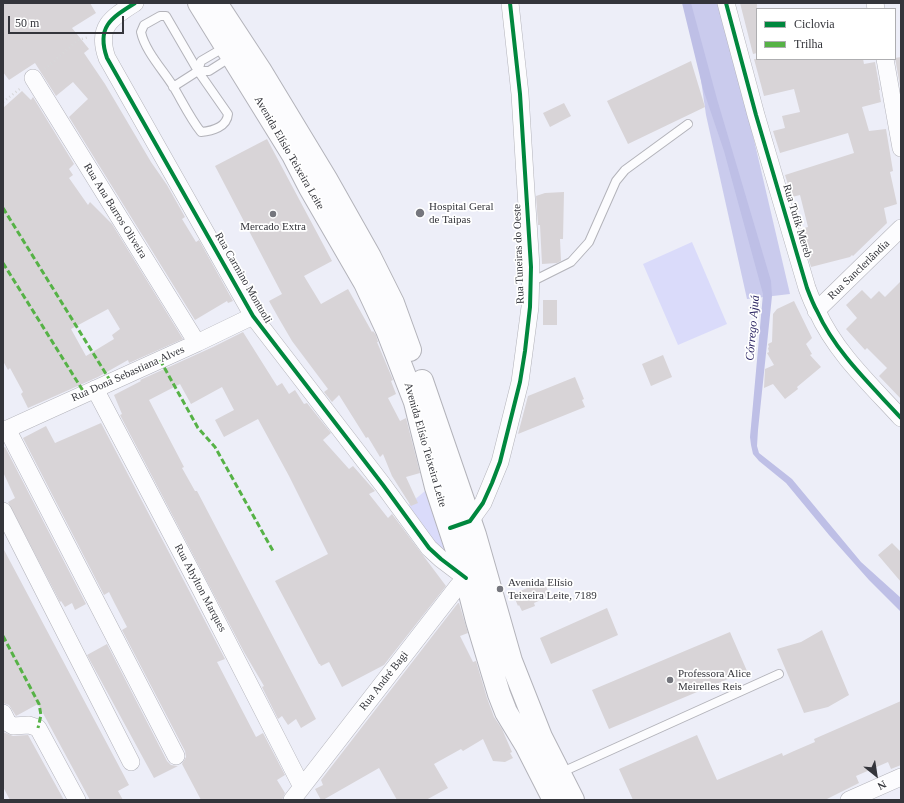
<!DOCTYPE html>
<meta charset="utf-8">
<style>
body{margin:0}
#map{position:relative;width:904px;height:803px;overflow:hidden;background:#edeef8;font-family:Georgia,serif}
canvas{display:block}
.frame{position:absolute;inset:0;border:4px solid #34353b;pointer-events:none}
.legend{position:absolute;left:756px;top:8px;width:140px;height:52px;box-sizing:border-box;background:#fff;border:1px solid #aeaeb1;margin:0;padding:5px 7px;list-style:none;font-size:12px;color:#34353b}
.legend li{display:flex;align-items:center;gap:8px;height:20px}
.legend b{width:20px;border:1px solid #aeaeb1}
.north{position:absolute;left:856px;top:755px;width:40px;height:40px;-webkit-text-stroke:3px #fff;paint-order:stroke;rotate:150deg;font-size:11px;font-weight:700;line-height:16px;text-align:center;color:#34353b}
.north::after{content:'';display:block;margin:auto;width:14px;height:18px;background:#34353b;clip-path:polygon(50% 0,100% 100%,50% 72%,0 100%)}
.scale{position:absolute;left:8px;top:16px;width:116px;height:18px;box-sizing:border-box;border:2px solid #34353b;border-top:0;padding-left:5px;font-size:12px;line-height:14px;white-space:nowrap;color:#34353b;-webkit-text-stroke:3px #fff;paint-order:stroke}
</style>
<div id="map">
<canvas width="904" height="803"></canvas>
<div class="frame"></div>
<ul class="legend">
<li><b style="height:5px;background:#00873e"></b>Ciclovia</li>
<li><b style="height:5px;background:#56b246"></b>Trilha</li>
</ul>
<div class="north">N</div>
<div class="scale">50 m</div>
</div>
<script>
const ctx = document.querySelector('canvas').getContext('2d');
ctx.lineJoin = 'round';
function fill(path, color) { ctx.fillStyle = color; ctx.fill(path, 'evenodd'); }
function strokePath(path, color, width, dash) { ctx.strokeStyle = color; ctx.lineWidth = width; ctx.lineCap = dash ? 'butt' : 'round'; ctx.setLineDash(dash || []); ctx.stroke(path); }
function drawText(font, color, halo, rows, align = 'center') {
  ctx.font = font + ' Georgia,serif'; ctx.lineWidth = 3.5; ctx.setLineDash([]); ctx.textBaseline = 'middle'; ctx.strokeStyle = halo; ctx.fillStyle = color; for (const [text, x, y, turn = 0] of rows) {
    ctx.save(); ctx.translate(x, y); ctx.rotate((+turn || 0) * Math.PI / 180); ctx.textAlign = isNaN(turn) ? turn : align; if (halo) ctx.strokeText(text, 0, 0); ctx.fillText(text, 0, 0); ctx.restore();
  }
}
fill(new Path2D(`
 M692,242L727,324L678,345L643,264Z
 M437,481L468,581L401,511Z`), '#dadbfa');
fill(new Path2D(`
 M690,3H722L790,294L747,299L706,115Z`), '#cacbed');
fill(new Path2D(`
 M682,3H691L717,99L771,281L772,296L758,430L757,446L759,453L792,479L861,562L901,598V612L869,580L829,535L786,483L759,461L753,454L751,445L750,437L763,294L724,151L703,89Z`), '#bebfe6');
fill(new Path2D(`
 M3,3H90L96,13L72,28L89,49L84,53L105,84L151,162L167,185L185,217L182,219L196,242L199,240L233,301L228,303L227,301L195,320L69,117L88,99L73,82L56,96L35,63L9,80L3,72Z
 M740,3H757V53L753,54Z
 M901,57V86H900L895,58Z
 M754,59H863L864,64L875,62L880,90H879L881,102L862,107L869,131L886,129L893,171L890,172L897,204L884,208L887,223L853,256L852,255L850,257L811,267L800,229L808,227L800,195L792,197L785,175L854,153L848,133L780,153L773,131L785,128L782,116L800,112L794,89L764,96Z
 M691,61L705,107L628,144L607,101Z
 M22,91L31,100L33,97L74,164L69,169L73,175L69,178L88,205L90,202L112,224L183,339L129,363L128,360L98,377L28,408L21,394L23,392L10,368L8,370L3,361V108ZM108,309L120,329L112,335L114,339L86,356L71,329Z
 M564,103L571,116L550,127L543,113Z
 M267,139L332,261L304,276L321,304L348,289L372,332L373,331L376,335L378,342H377L393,380L391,381L396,394L388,398L400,421L406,418L420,473L406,477L418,503L411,506L392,476L383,454L380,457L368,437L366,438L339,395L332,402L324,392L328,389L292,341L278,317L269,301L282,294L215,166Z
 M564,192L563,239H560L561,261L557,263L542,264L540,225H538L536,196L545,193Z
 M901,281V399L879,376L887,368L867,348L865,350L846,329L857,318L846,305L862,290L871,299L879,291L885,297Z
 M543,300H557V325H543Z
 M794,301L812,338L806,344L812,354L810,355L821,367L797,387L798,389L785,399L773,384L764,388L765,369L774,365L767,353L769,352L768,348L769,347L768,344L772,342L773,314L777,309Z
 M243,332L277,386L282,383L289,394L295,390L304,404L307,403L331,433L323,440L349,469L353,466L375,491L369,494L388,518L392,514L446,586L384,665L342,687L329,662L321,666L320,664H319L275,581L328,554L289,476L258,419L224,437L215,420L234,410L222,387L191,404L180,384L149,400L184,467L182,468L195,491H197L316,719L301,728L296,719L288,725L282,716L278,719L262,687L264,686L244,652L120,415L122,414L114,395L141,381L140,380L213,347Z
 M663,355L672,377L651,386L642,364Z
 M575,377L584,399L582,400L585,407L518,434L528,396Z
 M101,423L225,659L217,662L256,737L263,733L285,775L277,780L285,793L282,800H201L182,764L186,757L185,751L122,630L127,627L115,604L109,592L104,595L23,438L46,426L55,443Z
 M5,447L86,604L75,610L72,603L65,607L61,601L60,602L8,502L15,498L3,472V448Z
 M892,543L901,552V582L878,555Z
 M3,548L129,785L118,791L123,800H90L38,704L16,716L9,705L3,703Z
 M544,581L550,596L534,603L535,606L522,611L519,605L518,606L513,594Z
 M458,603H459L468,633L460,636L473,662L476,661L487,698L494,717L502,729L512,752L510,753L513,758L505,762L493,761L483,739L463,751L461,749L434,764L448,788L426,800H397L379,768L323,800H321L315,789L323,785L321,780Z
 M607,608L618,635L551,664L540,638Z
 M822,630L849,695L828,707L804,713L777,649L801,642Z
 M730,632L747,671L609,729L592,690Z
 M107,644L167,761L171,765L178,766L154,778L87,655Z
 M901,701V765L891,769L888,762L856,776L859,783L825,800H633L619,769L697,735L717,780L782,753L783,756L794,751L815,742L814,739Z
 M3,732L13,736L28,735L64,800H10L3,787Z`), '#d8d4d7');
const service = new Path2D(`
 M160,16H166L198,71L228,114C227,127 212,131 201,132C190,118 182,101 173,86C163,70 145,51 141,32L144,25Z
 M198,71L201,61L225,47
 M173,87L198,71H209L231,57
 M531,282L571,262L589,242L616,181L625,170L688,124
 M560,773L779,674`);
const minor = new Path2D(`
 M135,3C111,18 96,27 107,58L253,316L383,485L429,548L441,559L466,578
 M726,3L756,115L807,288C810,296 813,304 817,311C836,353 871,385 901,418
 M875,3L876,9
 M885,59L901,148
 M33,78L197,343
 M816,311L901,228
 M95,389L200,588L302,787
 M7,429L176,756
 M3,431L197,343L253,316
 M3,511L131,762
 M461,525L470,521L483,503L500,462L520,382L530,307L531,267L525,176L520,94L510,3
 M3,713L8,723L13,726L29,725L38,728L77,800
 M292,800L458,586L466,578L475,575
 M849,800L901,777`);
const secondary = new Path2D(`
 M199,3L293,155L310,188L365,283L387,330L415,402L436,487L466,578L477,621L499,694L506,712L526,745L554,800
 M216,3L260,70L326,179L370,257L393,303L410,350
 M422,381L475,535L511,661L541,737L573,800`);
strokePath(service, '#b3b3ba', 10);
strokePath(minor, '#b3b3ba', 18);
strokePath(secondary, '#b3b3ba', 24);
strokePath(new Path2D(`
 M45,69L78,40L89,37
 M3,102L21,88`), '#d7d7d9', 2.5, [1, 3]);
strokePath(service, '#fcfcfe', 8);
strokePath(minor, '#fcfcfe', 17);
strokePath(secondary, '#fcfcfe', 22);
strokePath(new Path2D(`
 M3,208L111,382
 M3,263L85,394
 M160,360L198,428L215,447L273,551
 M3,636L39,704L41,715L38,728`), '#56b246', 3, [6, 3]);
strokePath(new Path2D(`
 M135,3C111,18 96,27 107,58L253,316L383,485L429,548L441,559L466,578
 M726,3L756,115L807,288C810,296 813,304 817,311C836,353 871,385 901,418
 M450,528L470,521L483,503L492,483L500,462L520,382L525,351L530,307L531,267L520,94L510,3`), '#00873e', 4);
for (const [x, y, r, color] of [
 [420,213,5,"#75767d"],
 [273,214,4,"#75767d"],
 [500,589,4,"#75767d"],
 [670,680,4,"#75767d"]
]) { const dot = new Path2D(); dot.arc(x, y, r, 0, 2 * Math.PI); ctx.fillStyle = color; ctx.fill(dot); strokePath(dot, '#fff', 1.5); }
drawText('11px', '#34353b', '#fff', [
 ["Avenida Elísio Teixeira Leite",289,153,60],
 ["Rua Ana Barros Oliveira",115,211,58],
 ["Rua Tufik Mereb",797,221,73],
 ["Rua Tuneiras do Oeste",519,254,-92],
 ["Rua Sanclerlândia",859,270,-44],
 ["Rua Carmino Montuoli",243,278,60],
 ["Rua Dona Sebastiana Alves",128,374,-24],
 ["Avenida Elísio Teixeira Leite",425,445,74],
 ["Rua Ahylton Marques",200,588,62],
 ["Rua André Bagi",384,681,-52]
]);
drawText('11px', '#34353b', '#fff', [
 ["Hospital Geral",429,207],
 ["de Taipas",429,220],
 ["Mercado Extra",273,227,"center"],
 ["Avenida Elísio",508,583],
 ["Teixeira Leite, 7189",508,596],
 ["Professora Alice",678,674],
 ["Meirelles Reis",678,687]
], 'left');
drawText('italic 12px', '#2f2966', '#fff', [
 ["Córrego Ajuá",753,328,-85]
]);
</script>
